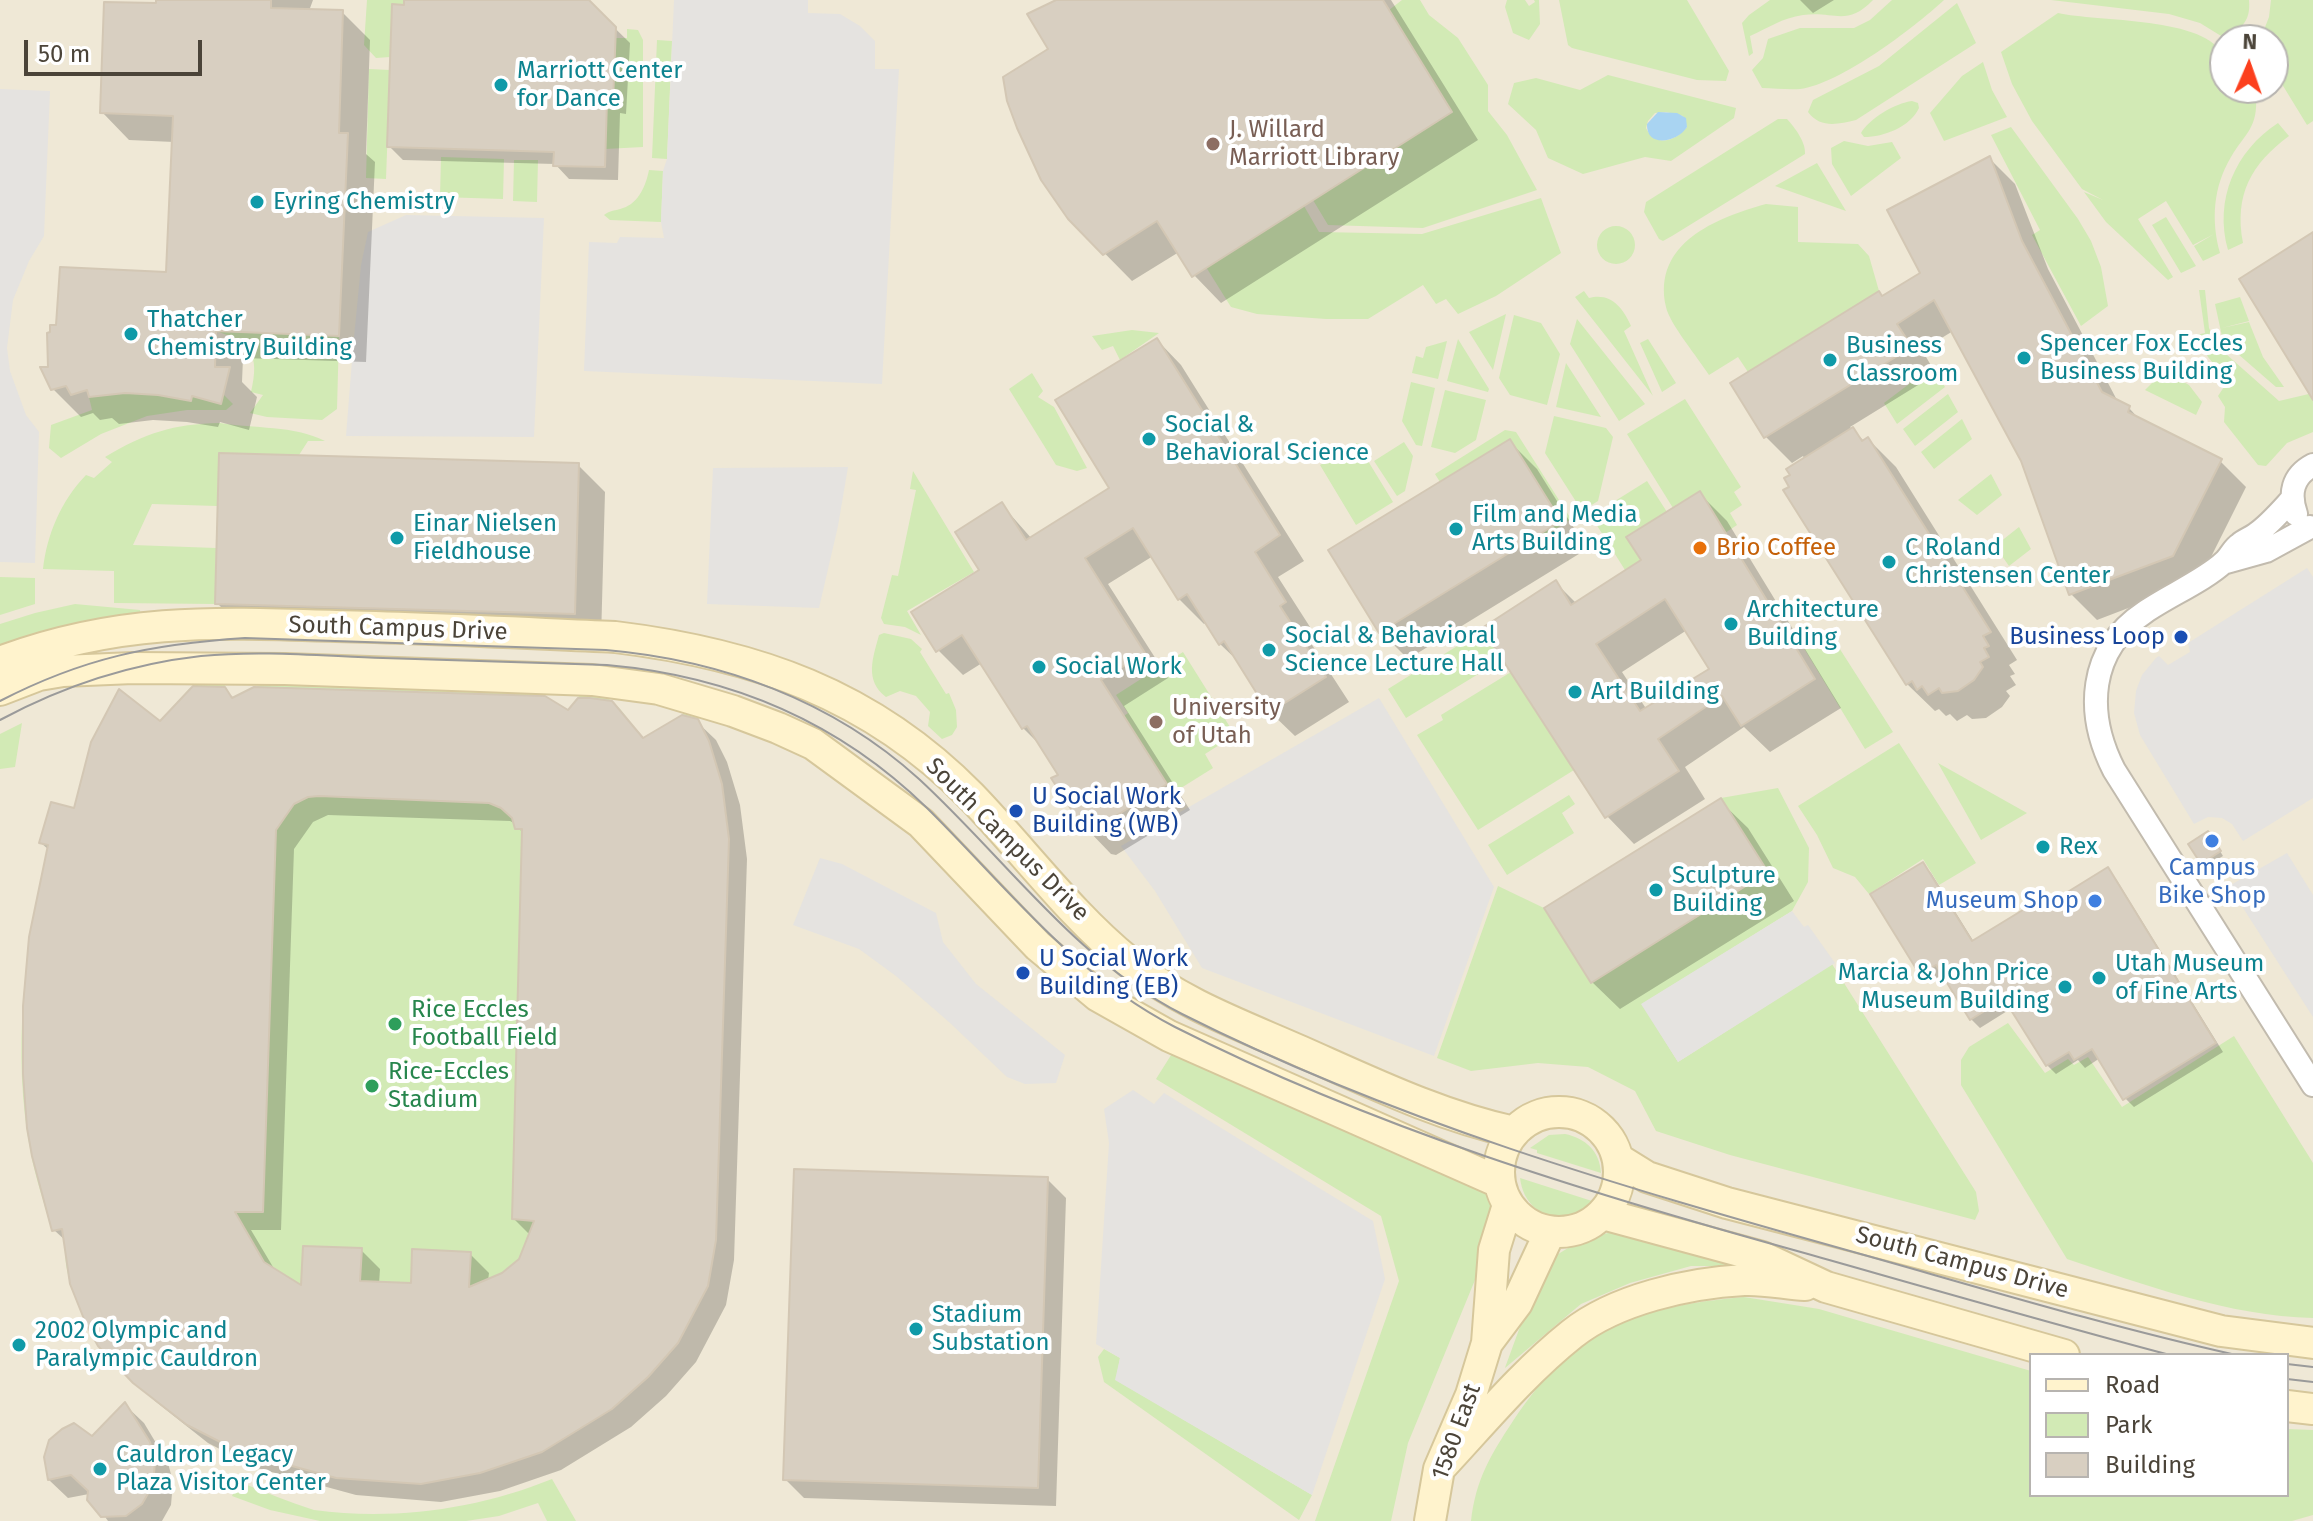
<!DOCTYPE html>
<style>
body{margin:0}
#map{position:relative;width:2313px;height:1521px;overflow:hidden;background:#f6f3ec;font-family:"Fira Sans",sans-serif}
canvas{display:block}
.legend{position:absolute;left:2029px;top:1353px;width:260px;height:144px;box-sizing:border-box;background:#fff;border:2px solid #b7b4b0;margin:0;padding:10px 14px;list-style:none;font-size:24px;color:#4b4439}
.legend li{display:flex;align-items:center;gap:16px;height:40px}
.legend b{width:40px;border:2px solid #b7b4b0}
.north{position:absolute;left:2209px;top:24px;width:80px;height:80px;box-sizing:border-box;background:#fff;border:2px solid #b7b4b0;border-radius:50%;rotate:2deg;font-size:22px;font-weight:700;line-height:32px;text-align:center;color:#4b4439}
.north::after{content:'';display:block;margin:auto;width:28px;height:36px;background:#fc3f1d;clip-path:polygon(50% 0,100% 100%,50% 72%,0 100%)}
.scale{position:absolute;left:24px;top:40px;width:178px;height:36px;box-sizing:border-box;border:4px solid #4b4439;border-top:0;padding-left:10px;font-size:24px;line-height:28px;white-space:nowrap;color:#4b4439;-webkit-text-stroke:6px #fff;paint-order:stroke}
</style>
<div id="map">
<canvas width="2313" height="1521"></canvas>
<ul class="legend">
<li><b style="height:10px;background:#fff3cd"></b>Road</li>
<li><b style="height:22px;background:#d2eab5"></b>Park</li>
<li><b style="height:22px;background:#d8cfc1"></b>Building</li>
</ul>
<div class="north">N</div>
<div class="scale">50 m</div>
</div>
<script>
const ctx = document.querySelector('canvas').getContext('2d');
ctx.lineJoin = 'round';
function fill(path, color) { ctx.fillStyle = color; ctx.fill(path, 'evenodd'); }
function strokePath(path, color, width, dash) { ctx.strokeStyle = color; ctx.lineWidth = width; ctx.lineCap = dash ? 'butt' : 'round'; ctx.setLineDash(dash || []); ctx.stroke(path); }
function drawText(font, color, halo, rows, align = 'center') {
  ctx.font = font + ' "Fira Sans",sans-serif'; ctx.lineWidth = 8; ctx.setLineDash([]); ctx.textBaseline = 'middle'; ctx.strokeStyle = halo; ctx.fillStyle = color; for (const [text, x, y, turn = 0] of rows) {
    ctx.save(); ctx.translate(x, y); ctx.rotate((+turn || 0) * Math.PI / 180); ctx.textAlign = isNaN(turn) ? turn : align; if (halo) ctx.strokeText(text, 0, 0); ctx.fillText(text, 0, 0); ctx.restore();
  }
}
fill(new Path2D(`
 M0,0H2313V1521H0ZM2225,40H2273V88H2225ZM2031,1355H2287V1495H2031Z`), '#efe8d6');
fill(new Path2D(`
 M367,0H404V5H392L390,57L376,58L364,45Z
 M1402,0H1420L1429,15L1458,38L1488,85V111L1507,135L1537,190L1423,228L1328,225L1313,200L1452,112L1389,10Z
 M1507,0H1525L1529,6L1535,2L1534,0H1539L1540,24L1529,40L1513,33L1505,7Z
 M1559,0H1687L1729,71L1726,81L1697,80L1572,48L1568,45Z
 M1770,0H1873C1847,27 1835,11 1803,15C1782,18 1768,28 1750,36L1753,53L1749,56L1742,23L1749,15Z
 M1892,0H1944C1914,28 1840,84 1800,89C1788,90 1774,88 1762,88L1752,70L1763,58L1768,39L1800,28H1854L1870,20Z
 M2051,0H2249C2251,21 2242,27 2226,39L2200,23L2169,14Z
 M2271,0H2313V121L2307,125L2277,76L2278,68L2273,63V40H2260L2269,17Z
 M1957,3L1976,43L1856,120C1838,124 1821,129 1808,112L1813,100L1879,66Z
 M2058,13C2096,22 2208,16 2224,57C2228,65 2225,79 2225,88H2250L2256,96C2258,128 2246,132 2231,157C2213,187 2211,221 2220,253L2203,261L2194,246L2214,234L2193,245L2166,201L2138,219L2173,277L2168,280L2106,222L2084,192L2103,200L2082,189L2032,121L2012,84L2001,52Z
 M627,29L638,30L643,40V147L605,149L607,100H613L614,59L596,47H615L616,38H627Z
 M657,40L672,41L667,159L652,158Z
 M1983,62L1992,90L2007,117L1944,141L1930,113L1962,76Z
 M369,69L390,70L386,179L366,178Z
 M1608,75L1736,108L1734,118L1671,161L1645,157L1583,174L1548,158L1536,130L1508,104L1514,83L1536,78L1580,90ZM1666,112L1683,116L1687,127C1676,141 1655,148 1646,128L1648,121L1655,113Z
 M1912,101L1918,103L1919,108C1910,127 1884,137 1864,137L1861,133C1869,119 1895,103 1912,101Z
 M1778,119H1787C1795,128 1806,142 1805,154L1672,236L1663,241L1659,239L1644,212L1646,202Z
 M2278,123L2289,136C2251,164 2234,195 2243,243L2228,250C2214,200 2235,151 2278,123Z
 M2011,127L2078,219L2091,241L2101,267L2108,306L2081,326L2032,235L2040,230L1991,135Z
 M1844,141L1868,146L1892,142L1901,158L1851,196L1832,164L1831,148Z
 M441,157L504,159L503,199L440,197Z
 M514,160H538L537,202L513,201Z
 M1817,163L1846,211L1775,186Z
 M649,170L663,171L661,222L610,220L604,215C610,210 615,211 623,208C639,203 646,185 649,170Z
 M1541,198L1561,253L1496,296L1458,314L1446,299L1436,304L1423,285L1368,319H1326L1257,314L1231,307L1206,267L1304,206L1319,232L1422,234Z
 M1766,204L1798,207V242L1858,244L1869,256L1879,291L1748,372L1738,357L1709,375C1699,359 1669,323 1666,307C1652,243 1716,218 1766,204Z
 M2166,217L2196,266L2181,273L2152,225Z
 M1597 245a19 19 0 1 1 38 0a19 19 0 1 1-38 0Z
 M2199,290H2205L2209,328L2217,346L2279,401L2313,393V432L2287,443L2266,466L2258,465L2224,422L2225,407L2218,396L2228,381L2208,357L2196,335L2205,333Z
 M1584,291L1589,298C1610,292 1623,307 1631,326L1624,331L1653,396L1575,297Z
 M2240,297L2249,321L2222,328L2249,322L2263,357L2284,387H2276L2223,341L2215,304Z
 M1506,314L1493,370L1469,332Z
 M1514,315L1541,323L1560,354L1547,405L1510,395L1499,378Z
 M1577,319L1645,404L1619,421L1570,344Z
 M1132,330L1159,333L1120,360L1113,346L1102,350L1092,336Z
 M216,331L339,336L337,409L322,420L267,417L250,413L263,395L251,392C260,354 251,343 216,331Z
 M1458,339L1489,389L1488,392L1447,381Z
 M1648,339L1676,383L1662,392L1640,343Z
 M1447,341L1438,379L1412,373L1416,356L1423,358L1426,347Z
 M1566,363L1601,417L1556,407Z
 M1933,366L1945,387L1897,424L1884,403Z
 M2164,371L2189,385L2202,402L2196,415L2145,390Z
 M1032,373L1043,391L1038,397L1054,407L1087,468L1077,471L1056,465L1009,389Z
 M1411,382L1435,388L1422,446L1416,445L1402,421Z
 M1445,390L1486,400L1476,440L1455,453L1431,447Z
 M125,393L158,395L190,401L192,396L221,404L223,394L233,404L226,410H187L147,416L101,434L61,458L49,448L51,425L92,410L89,397Z
 M1948,394L1958,412L1915,446L1903,429Z
 M1685,399L1741,487L1734,492L1742,505L1730,513L1737,525L1725,533L1673,508L1627,434Z
 M1554,416L1606,428L1613,437L1598,501L1582,511L1545,453Z
 M1962,419L1972,439L1934,469L1921,452Z
 M220,423C254,429 294,425 325,441H308L299,455L219,453L217,506L152,504L133,545L216,548L215,604L114,603V571L43,569C47,534 61,501 86,475L94,478L112,462L105,457C145,433 173,424 220,423Z
 M1505,430L1516,432L1571,519L1539,540L1537,536L1561,521L1510,439L1440,482L1435,474Z
 M1404,442L1413,456L1405,491L1397,496L1374,461Z
 M1357,443L1393,502L1356,525L1320,465Z
 M913,471L974,572L907,611L921,635L905,627L884,624L881,618L892,575L898,576L916,490L910,489Z
 M1991,474L2002,495L1977,515L1958,500Z
 M1647,481L1667,512L1641,560L1625,570L1591,516Z
 M2019,527L2031,549L2009,566L1995,546Z
 M0,577L35,578V604L0,615Z
 M75,604L140,610L141,620L0,652V624L35,613Z
 M1827,629L1893,732L1865,749L1802,645Z
 M1483,630L1503,659L1406,718L1388,689Z
 M884,633L911,639L922,649L920,652L946,694L949,693L956,710L957,727L952,735L942,739L928,726L930,712L916,696L900,691L886,697C864,680 873,658 879,635Z
 M1183,652L1235,735L1205,754L1213,768L1173,793L1124,716L1128,713L1116,695Z
 M216,670L232,698L272,680L536,692L568,710L590,682L620,709L643,738L692,709C714,751 726,791 729,839L716,1240L708,1286L612,1409L542,1452L480,1473L421,1484L336,1478L236,1450L187,1425L133,1383L98,1346L70,1284L66,1265L63,1229L52,1231C45,1205 36,1180 31,1154C11,1052 25,946 48,846L39,843L51,802L74,808L91,742L119,689L160,721L189,689Z
 M1511,672L1574,770L1478,830L1417,735L1443,720L1441,715Z
 M22,723L15,767L0,769V734Z
 M1899,743L1976,863L1939,885L1923,859L1869,894L1855,877L1833,868L1817,835L1798,806Z
 M1938,763L2027,813L1981,840Z
 M1778,788L1809,848L1808,882L1792,911L1642,1004L1678,1062L1832,964L1976,1192L1979,1211L1975,1220L1730,1155L1656,1131L1635,1091L1588,1067L1538,1063L1471,1071L1437,1058L1498,886L1544,908L1591,983L1768,873L1721,798Z
 M1569,795L1575,804L1562,813L1574,833L1507,875L1488,845Z
 M2008,1023L2045,1073L2068,1059L2074,1065L2088,1057L2122,1107L2234,1036L2313,1163V1318C2228,1316 2146,1285 2067,1259L1961,1085V1060L1969,1047Z
 M1173,1052L1484,1189L1493,1202L1498,1224L1408,1443L1391,1521H1315L1399,1281L1381,1216L1156,1079Z
 M1565,1134C1585,1138 1600,1151 1601,1173L1537,1153V1150L1530,1148L1549,1135Z
 M1520,1178L1592,1201H1593C1565,1228 1525,1218 1520,1178Z
 M1618,1230L1755,1266H1691L1630,1283L1581,1304L1505,1368C1513,1348 1538,1273 1549,1262C1567,1244 1594,1237 1618,1230Z
 M1744,1297L1819,1309L2031,1371V1495H2287V1429L2313,1430V1515L2292,1521H1471C1476,1479 1490,1456 1513,1421C1576,1327 1635,1307 1744,1297Z
 M1104,1349L1120,1358L1116,1380L1312,1495L1299,1520L1104,1382L1098,1357Z
 M552,1479L576,1521H547L538,1503L499,1516L466,1521H320L270,1510L232,1496L239,1482C264,1491 288,1502 314,1510C394,1521 478,1509 552,1479Z`), '#d2eab5');
fill(new Path2D(`
 M674,0H808V13L840,14L860,26L875,41V69H899L882,384L584,371L589,242L617,243L620,237L664,238L661,222L663,171L667,159Z
 M0,89L50,91L44,236L29,261L13,300L7,348L10,371L26,415L39,432L35,563L0,562Z
 M406,215L544,218L534,437L346,436L353,348L361,265L368,232Z
 M848,467L838,526L819,608L707,604L713,468Z
 M2307,568L2313,577V798L2243,841L2232,824L2222,818L2208,817L2194,824L2140,735L2134,713L2136,691L2142,675L2156,658L2159,656L2168,665L2190,652L2188,643Z
 M1379,698L1494,887L1434,1056L1202,968L1155,891L1121,846Z
 M2287,853L2313,895V1017L2229,886Z
 M820,858L842,864L936,913L943,942L976,984L1065,1055L1056,1083L1025,1084L1007,1077L949,1022L896,976L859,949L793,925Z
 M1792,911L1804,927L1808,925L1835,963L1678,1062L1641,1004Z
 M1133,1090L1154,1104L1164,1093L1373,1221L1385,1279L1312,1495L1115,1380L1120,1358L1096,1344L1109,1143L1104,1109Z`), '#e5e3e0');
fill(new Path2D(`
 M1658,112L1677,113L1686,118L1687,127C1678,142 1646,149 1647,124Z`), '#a9d4f2');
fill(new Path2D(`
 M158,0H313L309,11L342,12L370,40L366,154L375,162L366,362L243,358L242,382L257,397L249,430L220,422L218,427L187,422L153,420L119,424L112,418L100,420L93,413L81,417L53,389L50,369L168,274L174,142L129,140L102,112L158,5Z
 M406,0H586L630,43L626,114L620,113L618,180L569,179L555,164L403,160L389,146Z
 M1060,0H1391L1478,140L1221,303L1194,275L1179,252L1132,281L1069,217L1051,49Z
 M1800,0H1834L1813,13Z
 M1989,158L2015,184L2048,269L2118,402L2129,408L2141,421L2220,461L2246,487L2199,581L2097,620L2071,594L2022,461L1953,331L1922,350L1936,374L1850,427L1865,442L1868,439L1896,467L2017,660L2009,665L2015,674L2010,676L2016,685L2006,691L2010,696L2002,707L1986,718L1972,719L1967,715L1957,721L1950,714L1946,716L1939,709L1935,711L1907,684L1792,488L1805,460L1803,456L1792,463L1766,437L1733,384L1922,274Z
 M1157,340L1181,365L1304,561L1278,577L1310,627L1303,631L1349,702L1295,736L1270,712L1241,664L1220,644L1207,622L1204,624L1179,599L1153,556L1108,584L1168,678L1124,706L1190,810L1116,855L1111,854L1087,829L1060,775L1043,748L1023,728L982,663L963,675L938,650L981,571L1002,505L1032,539L1112,489Z
 M1509,441L1537,469L1587,549L1408,659L1380,631Z
 M578,465L605,492L601,640L245,631L217,603Z
 M1700,494L1727,521L1841,708L1770,752L1744,727L1685,767L1705,799L1634,844L1607,816L1556,583L1577,604L1644,560ZM1687,630L1711,670L1647,710L1622,672Z
 M224,689L235,699L569,713L612,703L645,739L696,721L716,740L727,762L740,805L747,859L734,1260L726,1305L696,1362L666,1396L631,1427L561,1470L500,1491L441,1502L356,1495L257,1468L208,1443L155,1401L100,1345L66,1241L54,1230L49,850L41,843L160,724ZM328,815L510,821L516,824L524,835L514,1219L530,1235L521,1260L503,1275L488,1281L489,1273L470,1254L412,1285L379,1284L380,1269L361,1250L303,1289L276,1272L251,1230H281L294,849L313,822Z
 M1720,801L1748,828L1794,901L1620,1009L1592,982Z
 M2212,838L2223,856L2206,866L2202,862Z
 M1922,864L1931,873L1974,942L2054,902L2107,870L2116,879L2223,1052L2134,1107L2125,1098L2100,1058L2085,1068L2078,1060L2056,1074L2047,1065L2012,1008L1980,1028L1971,1019L1944,974L1930,982L1921,973Z
 M1047,1179L1066,1198L1056,1506L804,1498L785,1479Z
 M125,1405L144,1423L168,1463L173,1482L171,1505L162,1521H108L89,1494L68,1498L49,1480Z`), '#0003');
const building = new Path2D(`
 M156,0H271V8L343,10L339,133H348L339,336L216,331L215,367H230L221,404L192,396L191,401L158,395L125,393L89,397L87,390L71,395L66,386L51,390L40,367H48L47,333L50,332V325H56L60,267L166,272L173,116L100,113L104,2L156,3Z
 M404,0H589L616,27L613,101L607,100L605,167L553,166L554,152L387,147L392,4L404,5Z
 M1056,0H1383L1452,112L1192,277L1157,221L1103,255L1068,219L1041,180L1017,128L1007,101L1003,77L1048,49L1027,14Z
 M1990,156L2022,241L2102,392L2130,406L2128,412L2222,459L2173,556L2069,595L2021,461L1934,300L1897,324L1912,347L1764,438L1730,383L1879,291L1882,296L1920,273L1887,210Z
 M2313,232V400L2239,279Z
 M1157,338L1280,535L1255,552L1286,602L1280,606L1326,677L1269,713L1224,641L1219,645L1187,594L1178,600L1133,528L1085,558L1145,653L1101,680L1167,784L1090,832L1088,829L1085,831L1051,778L1058,775L1027,726L1022,729L962,635L936,652L911,612L979,570L955,532L1002,502L1026,540L1109,488L1055,400Z
 M1853,427L1862,441L1868,437L1991,632L1983,636L1989,646L1984,648L1989,657L1980,662L1983,667L1974,680L1958,691L1942,693L1939,688L1928,695L1922,686L1917,690L1912,681L1906,685L1783,490L1789,487L1784,478L1790,475L1786,469Z
 M1510,439L1561,521L1379,633L1328,550Z
 M219,453L579,463L575,614L215,604Z
 M1700,491L1815,679L1741,726L1722,696L1658,739L1679,771L1605,818L1482,628L1556,580L1571,605L1641,560L1626,537ZM1665,599L1709,669L1640,711L1596,644Z
 M193,686L225,687L232,698L254,687L545,696L568,710L578,698H590L612,701L643,738L682,715L698,719L709,741L722,784L729,839L716,1240L708,1286L678,1343L648,1377L612,1409L542,1452L480,1473L421,1484L336,1478L281,1463L236,1450L187,1425L133,1383L98,1346L86,1324L70,1284L62,1229L52,1231L32,1156L27,1128L23,1074V1006L29,937L48,845L39,843L51,802L74,808L91,742L119,689L160,721ZM319,796L489,803L501,808L512,818L515,829H522L512,1219L534,1221L519,1259L502,1273L469,1287L471,1252L412,1249L411,1283L360,1281L362,1248L303,1246L301,1285L264,1262L235,1212H263L276,830L294,804L308,797Z
 M1721,798L1768,872L1591,983L1544,908Z
 M2208,831L2221,851L2201,864L2188,844Z
 M1923,862L1972,941L2049,894L2053,901L2108,867L2216,1043L2123,1100L2092,1049L2074,1060L2069,1052L2046,1066L2004,999L1970,1020L1936,965L1920,975L1870,894Z
 M794,1169L1048,1177L1038,1488L783,1480Z
 M125,1402L150,1442L155,1462L153,1485L142,1504L126,1516L101,1517L87,1500L88,1491L71,1475L48,1480L44,1457L49,1440L62,1429L74,1423L92,1436Z`);
fill(building, '#d8cfc1');
strokePath(building, '#d3c7b4', 2);
const street = new Path2D(`
 M2291,500C2280,512 2269,525 2256,534C2251,538 2244,540 2240,544C2233,548 2230,557 2224,562C2205,580 2168,596 2145,612C2088,650 2085,713 2114,770L2313,1085
 M2296,514C2289,494 2292,476 2313,465
 M2223,563L2266,551L2310,527`);
const secondary = new Path2D(`
 M0,662C117,618 214,622 336,626C429,628 522,633 615,637C754,654 871,694 971,796C1024,851 1070,914 1129,962C1180,1003 1241,1025 1300,1051C1370,1082 1440,1116 1514,1132
 M0,690L39,675L63,671L133,668L285,669L592,680L659,689L733,711L778,728L813,744L921,823L1038,946L1098,996L1169,1036L1499,1182
 M1499 1172a60 60 0 1 1 120 0a60 60 0 1 1-120 0Z
 M1618,1159L1647,1177L1727,1203L2221,1331L2313,1343
 M1603,1214L1762,1257L1826,1287L2064,1355
 M1487,1343L1517,1303L1550,1232
 M2287,1406L2313,1409
 M1439,1469C1482,1423 1523,1373 1572,1334C1616,1299 1689,1283 1744,1280C1764,1279 1786,1284 1805,1285
 M1430,1521L1439,1469L1471,1395L1487,1343L1494,1250L1508,1205`);
strokePath(street, '#c2bbae', 26);
strokePath(secondary, '#d6c79b', 34);
strokePath(street, '#fff', 22);
strokePath(secondary, '#fff3cd', 30);
strokePath(new Path2D(`
 M0,701C83,658 152,644 245,638L606,650C721,660 832,700 919,779C1007,860 1074,959 1182,1014C1394,1121 1622,1187 1850,1251C1978,1287 2106,1326 2236,1355
 M0,720C63,686 130,664 201,656C261,650 323,656 383,658C458,660 532,663 607,665C731,676 838,721 927,808C1008,888 1071,973 1175,1027C1376,1129 1591,1194 1808,1254C1928,1288 2049,1323 2170,1355
 M2287,1364L2313,1367
 M2287,1379L2313,1382`), '#9a9a9a', 2);
for (const [x, y, r, color] of [
 [501,85,8,"#0f9aa8"],
 [1213,144,8,"#8d6e63"],
 [257,202,8,"#0f9aa8"],
 [131,334,8,"#0f9aa8"],
 [2024,358,8,"#0f9aa8"],
 [1830,360,8,"#0f9aa8"],
 [1149,439,8,"#0f9aa8"],
 [1456,529,8,"#0f9aa8"],
 [397,538,8,"#0f9aa8"],
 [1700,548,8,"#e8710a"],
 [1889,562,8,"#0f9aa8"],
 [1731,624,8,"#0f9aa8"],
 [2181,637,8,"#1a4fb4"],
 [1269,650,8,"#0f9aa8"],
 [1039,667,8,"#0f9aa8"],
 [1575,692,8,"#0f9aa8"],
 [1156,722,8,"#8d6e63"],
 [1016,811,8,"#1a4fb4"],
 [2212,841,8,"#3f7fe0"],
 [2043,847,8,"#0f9aa8"],
 [1656,890,8,"#0f9aa8"],
 [2095,901,8,"#3f7fe0"],
 [1023,973,8,"#1a4fb4"],
 [2099,978,8,"#0f9aa8"],
 [2065,987,8,"#0f9aa8"],
 [395,1024,8,"#2e9e5b"],
 [372,1086,8,"#2e9e5b"],
 [916,1329,8,"#0f9aa8"],
 [19,1345,8,"#0f9aa8"],
 [100,1469,8,"#0f9aa8"]
]) { const dot = new Path2D(); dot.arc(x, y, r, 0, 2 * Math.PI); ctx.fillStyle = color; ctx.fill(dot); strokePath(dot, '#fff', 3); }
drawText('24px', '#0d838f', '#fff', [
 ["Marriott Center",517,71],
 ["for Dance",517,99],
 ["Eyring Chemistry",273,202],
 ["Thatcher",147,320],
 ["Chemistry Building",147,348],
 ["Spencer Fox Eccles",2040,344],
 ["Business Building",2040,372],
 ["Business",1846,346],
 ["Classroom",1846,374],
 ["Social &",1165,425],
 ["Behavioral Science",1165,453],
 ["Film and Media",1472,515],
 ["Arts Building",1472,543],
 ["Einar Nielsen",413,524],
 ["Fieldhouse",413,552],
 ["C Roland",1905,548],
 ["Christensen Center",1905,576],
 ["Architecture",1747,610],
 ["Building",1747,638],
 ["Social & Behavioral",1285,636],
 ["Science Lecture Hall",1285,664],
 ["Social Work",1055,667],
 ["Art Building",1591,692],
 ["Rex",2059,847],
 ["Sculpture",1672,876],
 ["Building",1672,904],
 ["Utah Museum",2115,964],
 ["of Fine Arts",2115,992],
 ["Marcia & John Price",2049,973,"right"],
 ["Museum Building",2049,1001,"right"],
 ["Stadium",932,1315],
 ["Substation",932,1343],
 ["2002 Olympic and",35,1331],
 ["Paralympic Cauldron",35,1359],
 ["Cauldron Legacy",116,1455],
 ["Plaza Visitor Center",116,1483]
], 'left');
drawText('24px', '#785e54', '#fff', [
 ["J. Willard",1229,130],
 ["Marriott Library",1229,158],
 ["University",1172,708],
 ["of Utah",1172,736]
], 'left');
drawText('24px', '#c56008', '#fff', [
 ["Brio Coffee",1716,548]
], 'left');
drawText('24px', '#4b4439', '#fff', [
 ["South Campus Drive",398,629,2],
 ["South Campus Drive",1007,840,45],
 ["South Campus Drive",1962,1263,15],
 ["1580 East",1457,1432,-70]
]);
drawText('24px', '#164399', '#fff', [
 ["Business Loop",2165,637,"right"],
 ["U Social Work",1032,797],
 ["Building (WB)",1032,825],
 ["U Social Work",1039,959],
 ["Building (EB)",1039,987]
], 'left');
drawText('24px', '#366cbe', '#fff', [
 ["Campus",2212,868],
 ["Bike Shop",2212,896],
 ["Museum Shop",2079,901,"right"]
]);
drawText('24px', '#27864d', '#fff', [
 ["Rice Eccles",411,1010],
 ["Football Field",411,1038],
 ["Rice-Eccles",388,1072],
 ["Stadium",388,1100]
], 'left');
</script>
